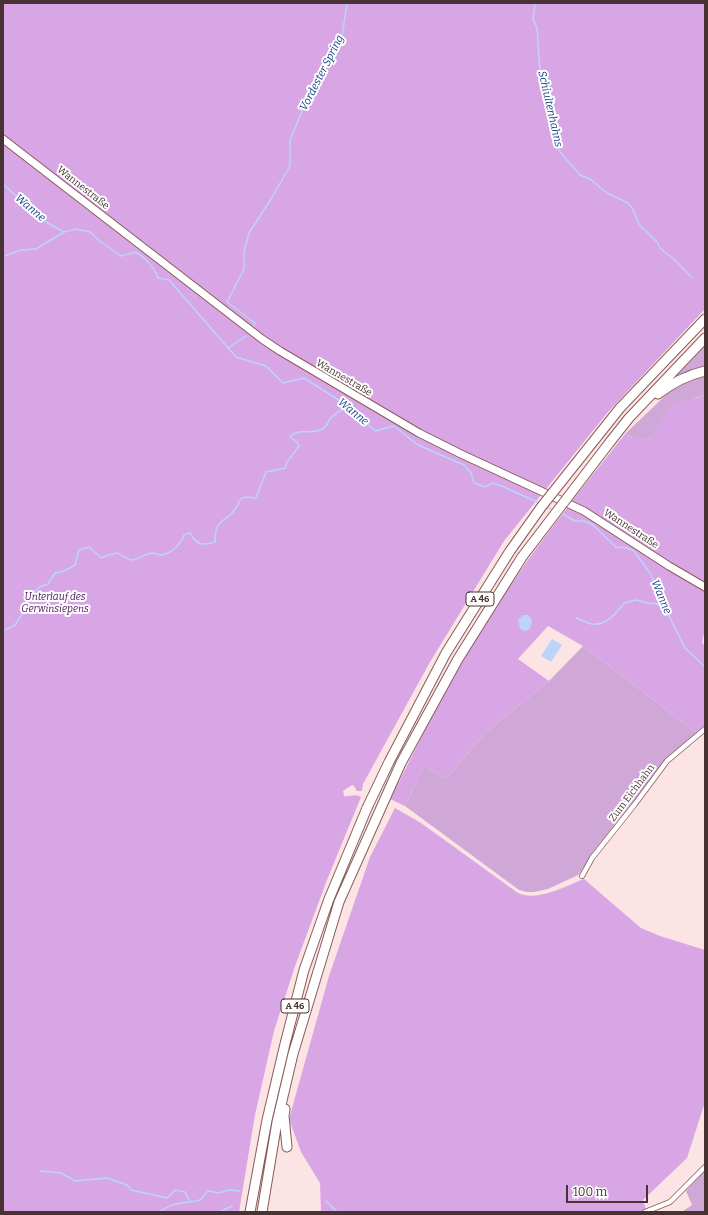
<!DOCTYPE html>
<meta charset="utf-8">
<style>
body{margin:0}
#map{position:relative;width:708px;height:1215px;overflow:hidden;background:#fbe4e3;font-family:Bitter,serif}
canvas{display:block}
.frame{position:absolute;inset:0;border:4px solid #483232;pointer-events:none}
.scale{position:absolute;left:566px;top:1185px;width:82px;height:18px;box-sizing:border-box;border:2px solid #483232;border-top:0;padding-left:5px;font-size:12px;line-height:14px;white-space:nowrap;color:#483232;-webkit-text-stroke:3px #fff;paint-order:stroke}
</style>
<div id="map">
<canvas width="708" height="1215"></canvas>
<div class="frame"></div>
<div class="scale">100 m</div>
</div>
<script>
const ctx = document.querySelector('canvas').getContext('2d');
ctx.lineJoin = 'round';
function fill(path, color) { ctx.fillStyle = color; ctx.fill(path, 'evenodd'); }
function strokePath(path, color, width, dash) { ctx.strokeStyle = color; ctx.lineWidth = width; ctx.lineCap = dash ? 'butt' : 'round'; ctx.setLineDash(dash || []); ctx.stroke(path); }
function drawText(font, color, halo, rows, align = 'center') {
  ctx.font = font + ' Bitter,serif'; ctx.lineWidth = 4; ctx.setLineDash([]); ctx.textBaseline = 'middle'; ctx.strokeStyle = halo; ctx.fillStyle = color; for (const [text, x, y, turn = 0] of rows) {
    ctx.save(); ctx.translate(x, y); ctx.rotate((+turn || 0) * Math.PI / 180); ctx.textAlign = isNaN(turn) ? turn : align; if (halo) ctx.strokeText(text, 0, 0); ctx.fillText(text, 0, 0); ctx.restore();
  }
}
fill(new Path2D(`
 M705,343V369L664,387Z
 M705,376V394L691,400L652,437L643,439L636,438L625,434L669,392L687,382Z
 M583,646L698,734L655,775L586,864L578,875L548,889L534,892H527L519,890L405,806L424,766L446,779L486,732L549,681Z
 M705,1170V1212H684L683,1211L692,1205L686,1191Z`), '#cfa8d8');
fill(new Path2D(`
 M3,3H705V309L608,412L504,541L430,662L363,784L362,791H357L354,786L352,785L343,791L344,796C350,797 355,793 361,797L327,880L295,966L274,1031L255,1115L239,1212H3Z
 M705,394V584L678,568L615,526L571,502L625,434C635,438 641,440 651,437L672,403L697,398Z
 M569,506L705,591V630L702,642L705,647V728L698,734L583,646L548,626L518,659L549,681L486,732L446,779L424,766L405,806L390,799C417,747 442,693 473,643C502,596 534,549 569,506Z
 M395,808L421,823L518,893C537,902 566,886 584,879L641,928L660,936L705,950V1102L687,1158L643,1200L647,1212H321L320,1183L301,1152L289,1119L329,976L370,857Z`), '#d8a6e4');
fill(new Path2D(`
 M523,615H528C533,620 533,623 529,630L523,631L520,628L518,620Z
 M552,639L562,645L551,662L541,656Z`), '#bbd4fb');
strokePath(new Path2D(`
 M535,3L533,19L537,28L540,71L544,78L548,108L556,126L557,136L556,143L560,152L580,175L590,179L607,193L628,203L632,208L640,226L646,231L657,242L660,248L677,262L691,277
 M3,184L41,219L64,232L76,229L90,232L101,242L121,256L136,252C147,259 153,266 158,278L169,280L236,357L266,366L283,383L304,378L345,404L375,431L394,426L418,445L464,465L471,473L474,483L485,487L493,483L504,487L539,503
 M5,256L20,250L36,249L64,232
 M254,325L255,323L227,302L244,269V252L249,233L271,199L290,166V140L311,89L329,61L342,37L347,3
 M228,348L246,336
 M546,507L554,510
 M561,513L575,521H584L593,525L616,547L627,548L634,551L652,576L659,596L685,648L705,667
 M576,618C581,620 587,623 592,624C606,626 617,613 624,603L636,600L652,604L654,603L663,606
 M3,631L15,625L22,614L28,596H31L39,587L48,584L55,573L64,571L75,565L79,550L89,547L102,558L108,555L118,553C138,567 134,556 152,553C155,553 158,555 161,555C171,554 181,544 184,535L190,533C197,545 202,546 215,542C215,516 226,524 236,508C239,504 238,500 243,498C247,496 252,498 256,498L266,472L285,468L287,462L299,446L297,442L290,437C300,427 309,435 320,430C327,427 326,425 330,419C335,413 342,409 349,408
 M40,1171L61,1173L75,1181L107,1178L127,1185L131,1190L167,1198L175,1190L185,1192L190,1202L200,1200L208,1191L219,1193L229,1190L240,1191
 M326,1201L337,1212
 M160,1212C169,1204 179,1203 190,1202
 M219,1212L232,1206`), '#bbd4fb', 1.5);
const street = new Path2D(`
 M582,876L592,858L635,804L667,761L705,729
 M645,1212L670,1202L705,1167`);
const secondary = new Path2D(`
 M3,139L262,339L280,351L419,433L461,454L584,511L669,566L705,587`);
const highway = new Path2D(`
 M658,394C672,383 688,375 705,371
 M620,408L705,319
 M610,442L629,418L705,338
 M285,1109L284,1116L287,1147
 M250,1212L267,1120L285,1044L304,970L329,899L367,808
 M262,1212L277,1122L293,1054L339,902L401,763L458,659L522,557`);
strokePath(street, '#8b5b5a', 6);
strokePath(secondary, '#8b5b5a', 9);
strokePath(highway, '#8b5b5a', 11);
strokePath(street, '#fff', 4.5);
strokePath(secondary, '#fff', 7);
strokePath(highway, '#fff', 9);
const highwayBridge = new Path2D(`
 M522,557L610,442
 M367,808L389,762L446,653L510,551L542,506L620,408`);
strokePath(highwayBridge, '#8b5b5a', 11, []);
strokePath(highwayBridge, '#fff', 9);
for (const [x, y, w] of [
 [480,599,28],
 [295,1006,28]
]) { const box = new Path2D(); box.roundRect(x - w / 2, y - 7, w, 14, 3); ctx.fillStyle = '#fff'; ctx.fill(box); strokePath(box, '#483232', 1); }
drawText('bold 9px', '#483232', null, [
 ["A 46",480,599],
 ["A 46",295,1006]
]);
drawText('10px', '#483232', '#fff', [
 ["Wannestraße",83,188,38],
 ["Wannestraße",344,378,30],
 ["Wannestraße",631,529,33],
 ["Zum Eichhahn",632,793,-53]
]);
drawText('italic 10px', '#50135d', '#fff', [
 ["Unterlauf des",55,597],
 ["Gerwinsiepens",55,609]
]);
drawText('italic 11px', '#144189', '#fff', [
 ["Vordester Spring",322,73,-63],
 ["Schiultenhahns",550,109,77],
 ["Wanne",30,208,40],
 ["Wanne",353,412,39],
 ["Wanne",661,597,67]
]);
</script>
